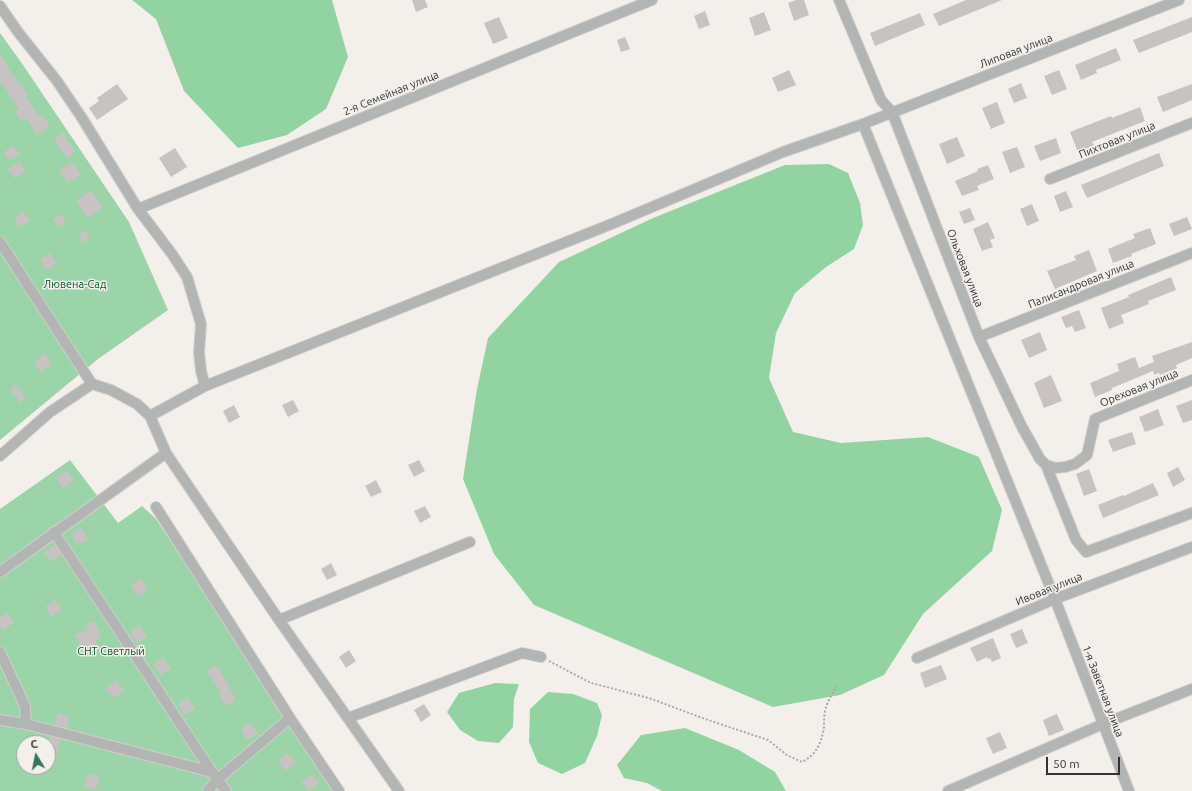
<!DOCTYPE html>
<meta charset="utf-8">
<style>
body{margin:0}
#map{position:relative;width:1192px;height:791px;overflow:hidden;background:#f3f0ec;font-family:Ubuntu,sans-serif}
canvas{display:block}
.north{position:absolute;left:16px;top:735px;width:40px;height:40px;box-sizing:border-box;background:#f3f0ec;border:1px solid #a7a4a2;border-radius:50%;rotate:350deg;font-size:11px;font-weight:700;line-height:16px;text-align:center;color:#353332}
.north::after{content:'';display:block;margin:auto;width:14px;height:18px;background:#39735b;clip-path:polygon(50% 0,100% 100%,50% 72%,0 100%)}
.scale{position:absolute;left:1046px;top:757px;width:74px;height:18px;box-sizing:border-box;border:2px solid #353332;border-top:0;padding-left:5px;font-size:12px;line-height:14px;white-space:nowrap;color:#353332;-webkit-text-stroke:3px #f3f0ec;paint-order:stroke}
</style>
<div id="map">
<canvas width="1192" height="791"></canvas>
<div class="north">С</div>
<div class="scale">50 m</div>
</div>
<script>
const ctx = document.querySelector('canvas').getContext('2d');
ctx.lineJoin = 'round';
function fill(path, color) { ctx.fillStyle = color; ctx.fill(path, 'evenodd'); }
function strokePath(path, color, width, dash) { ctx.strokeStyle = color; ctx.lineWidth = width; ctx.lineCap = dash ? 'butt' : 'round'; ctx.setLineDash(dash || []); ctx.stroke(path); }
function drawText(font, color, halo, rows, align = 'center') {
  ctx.font = font + ' Ubuntu,sans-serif'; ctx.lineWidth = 3; ctx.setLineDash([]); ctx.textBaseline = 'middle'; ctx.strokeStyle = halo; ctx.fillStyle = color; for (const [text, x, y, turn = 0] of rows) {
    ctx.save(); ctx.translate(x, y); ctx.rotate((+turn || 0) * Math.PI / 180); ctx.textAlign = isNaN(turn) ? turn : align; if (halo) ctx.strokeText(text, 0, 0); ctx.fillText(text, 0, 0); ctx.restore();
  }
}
fill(new Path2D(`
 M0,33L21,62L129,222L168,310L98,359L0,440Z
 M70,460L118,523L142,506L156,519L336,791H0V509ZM24,743H48V767H24Z`), '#9cd4a9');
fill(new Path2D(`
 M132,0H332L348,57L326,109L287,135L238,148L184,91L156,19Z
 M829,164L848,173L860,203L863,225L854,249L826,267L795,293L776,333L769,378L793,432L841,443L928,437L979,457L1002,510L992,551L923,614L884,675L840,695L773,707L534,605L494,554L463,479L477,389L488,338L559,262L653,218L785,165Z
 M495,683L519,684L514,699L513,727L499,743L478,741L460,730L447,712L459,693Z
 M548,692L573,694L597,703L602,715L597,736L585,763L562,774L538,763L529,742L530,709Z
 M685,728L739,750L775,772L786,791H662L647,783L624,778L617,765L641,735Z`), '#92d3a2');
fill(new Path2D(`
 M412,0H425L428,7L416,12Z
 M796,0H804L809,15L794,21L788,3Z
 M966,0H1002L939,26L933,14Z
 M705,11L710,25L699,29L694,16Z
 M764,12L771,30L755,36L749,18Z
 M920,13L925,25L875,46L870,33Z
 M499,17L508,38L493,44L484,23Z
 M1192,17V32L1139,53L1133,40Z
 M625,37L630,49L621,52L617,40Z
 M1116,48L1121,60L1096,70L1097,73L1081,80L1075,65Z
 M0,54L18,83L19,82L28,95L26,96L39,116L42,114L50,127L37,135L27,118L21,121L15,111L19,109L0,81Z
 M789,70L796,85L778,92L772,78Z
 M1059,70L1067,89L1052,95L1044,76Z
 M1021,83L1027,98L1014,103L1008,89Z
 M117,84L128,99L97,120L89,108L99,101L97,98Z
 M1192,84V100L1163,112L1157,97Z
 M997,102L1005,123L991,129L982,108Z
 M1140,107L1145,121L1092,142L1094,145L1078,152L1070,132L1111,116L1112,118Z
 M63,133L75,152L67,158L54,139Z
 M957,137L965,156L947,164L939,144Z
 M1056,138L1061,153L1040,161L1034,146Z
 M13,145L20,154L10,161L4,152Z
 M1017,147L1025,167L1010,173L1002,152Z
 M175,148L187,167L171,177L159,158Z
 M1159,153L1164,166L1087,198L1081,185Z
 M19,162L26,171L15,179L8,169Z
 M73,162L81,175L67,183L59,171Z
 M988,165L994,179L977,186L979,190L962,196L955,181L978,171L977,169Z
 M91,190L103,208L88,218L76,201Z
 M1066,191L1073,207L1060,212L1054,196Z
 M1032,204L1039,221L1027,226L1020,209Z
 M970,208L975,220L964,224L959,212Z
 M23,211L30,220L20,227L14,218Z
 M61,214L66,222L59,227L53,219Z
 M1187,217L1192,229L1174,236L1169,224Z
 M988,222L995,238L990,240L993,247L982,251L973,229Z
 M1150,228L1156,244L1131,254L1132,256L1113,263L1108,249L1135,238L1133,234Z
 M85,230L90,238L83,243L78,235Z
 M1089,250L1097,271L1055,289L1047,271L1076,260L1074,256Z
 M50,253L56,264L46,270L40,260Z
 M1171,277L1176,290L1148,301L1149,304L1121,315L1124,323L1109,329L1101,308L1129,297L1128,295Z
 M1079,310L1086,328L1075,332L1072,326L1066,328L1061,317Z
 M1040,332L1047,350L1029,358L1021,340Z
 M1192,342V358L1176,365L1177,368L1160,375L1159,373L1154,375L1153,371L1112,388V390L1095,397L1090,383L1119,371L1117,364L1135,357L1139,368L1154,362L1152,356Z
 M45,354L52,364L41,372L34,362Z
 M1051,375L1062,401L1044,408L1034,383Z
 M16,384L26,398L20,403L10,389Z
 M293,400L299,411L288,417L282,405Z
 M1192,400V420L1183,423L1176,406Z
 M234,405L240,417L229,423L223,411Z
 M1158,409L1164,425L1145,432L1139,417Z
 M1132,432L1136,444L1113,452L1108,440Z
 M419,460L425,471L414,477L408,465Z
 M1178,467L1185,480L1173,487L1167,473Z
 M1089,469L1097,491L1084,496L1076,474Z
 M67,470L74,481L63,488L56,477Z
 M376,480L382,492L371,497L365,486Z
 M1153,483L1159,495L1103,518L1098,505L1123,495L1124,496Z
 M425,506L431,517L420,523L414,511Z
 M81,528L88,539L77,545L71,534Z
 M55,545L61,555L51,562L44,552Z
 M331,563L337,575L327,580L321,569Z
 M141,579L148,590L138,597L131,585Z
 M55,600L62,610L51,617L45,607Z
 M7,613L14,623L3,630L0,626V618Z
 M95,621L100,632L98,633L101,638L95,640L98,648L84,654L75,635L88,629L86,625Z
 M140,626L147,637L137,643L130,632Z
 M1022,629L1028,643L1016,648L1010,634Z
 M993,638L1001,658L992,662L990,658L988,659L987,657L977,662L970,648Z
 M349,650L356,661L346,668L339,657Z
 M164,658L171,669L160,675L153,664Z
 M217,665L236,700L225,706L219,694L221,693L207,671Z
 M941,665L947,679L925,688L920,673Z
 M117,681L124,691L113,698L106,688Z
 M188,698L195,709L184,715L178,704Z
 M424,704L431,715L421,722L414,710Z
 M58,713L70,717L67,728L55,725Z
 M1057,714L1064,730L1049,736L1043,720Z
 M251,723L258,734L247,740L241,729Z
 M1000,732L1007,748L993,754L986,738Z
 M51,737L60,740L56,754L48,752V738L51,739Z
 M287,753L296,762L286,771L278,762Z
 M88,773L100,777L96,789L84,786Z
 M311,774L319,783L309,791L301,782Z`), '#c8c2c2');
const minor = new Path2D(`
 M839,0L881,100L892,112L979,337L1022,427L1040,459L1046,465L1055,468L1065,467L1075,464L1087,455L1095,419L1192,380
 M0,6L18,32L57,81L82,118L138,209L172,254L187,277L201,324L199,352L201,371L205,386
 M863,124L1055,599L1129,791
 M1050,179L1192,123
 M138,209L652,0
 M0,242L92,384L111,390L137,404L150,416L166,453L279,620L399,791
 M979,337L1192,253
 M150,416L205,386L614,223L783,152L863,124L1179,0
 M0,456L50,412L92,384
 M1046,465L1076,540L1086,552L1192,513
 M156,507L290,718L217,780L208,791
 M54,532L212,772L226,791
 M0,572L166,453
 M279,620L470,542
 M0,652L25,706L26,724L212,772
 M917,658L1055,599L1192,547
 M290,718L339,791
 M348,718L522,653L541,657
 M0,720L26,724
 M948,791L1103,724L1192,689`);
strokePath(minor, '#d1cecb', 12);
strokePath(new Path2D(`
 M549,661L591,683L649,698L705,719L768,740L787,755L802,762C817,754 821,744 824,727C824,722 824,717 825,711C827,702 832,694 837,686`), '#aba9a6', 2, [2, 2]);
strokePath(minor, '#b3b5b5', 10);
drawText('11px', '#353332', '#f3f0ec', [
 ["Липовая улица",1016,51,-21],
 ["2-я Семейная улица",391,93,-22],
 ["Пихтовая улица",1117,140,-22],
 ["Ольховая улица",965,268,69],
 ["Палисандровая улица",1081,284,-22],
 ["Ореховая улица",1139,388,-22],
 ["Ивовая улица",1049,589,-22],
 ["1-я Заветная улица",1103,691,69]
]);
drawText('11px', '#0a562a', '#f3f0ec', [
 ["Лювена-Сад",75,284],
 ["СНТ Светлый",111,651]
]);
</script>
